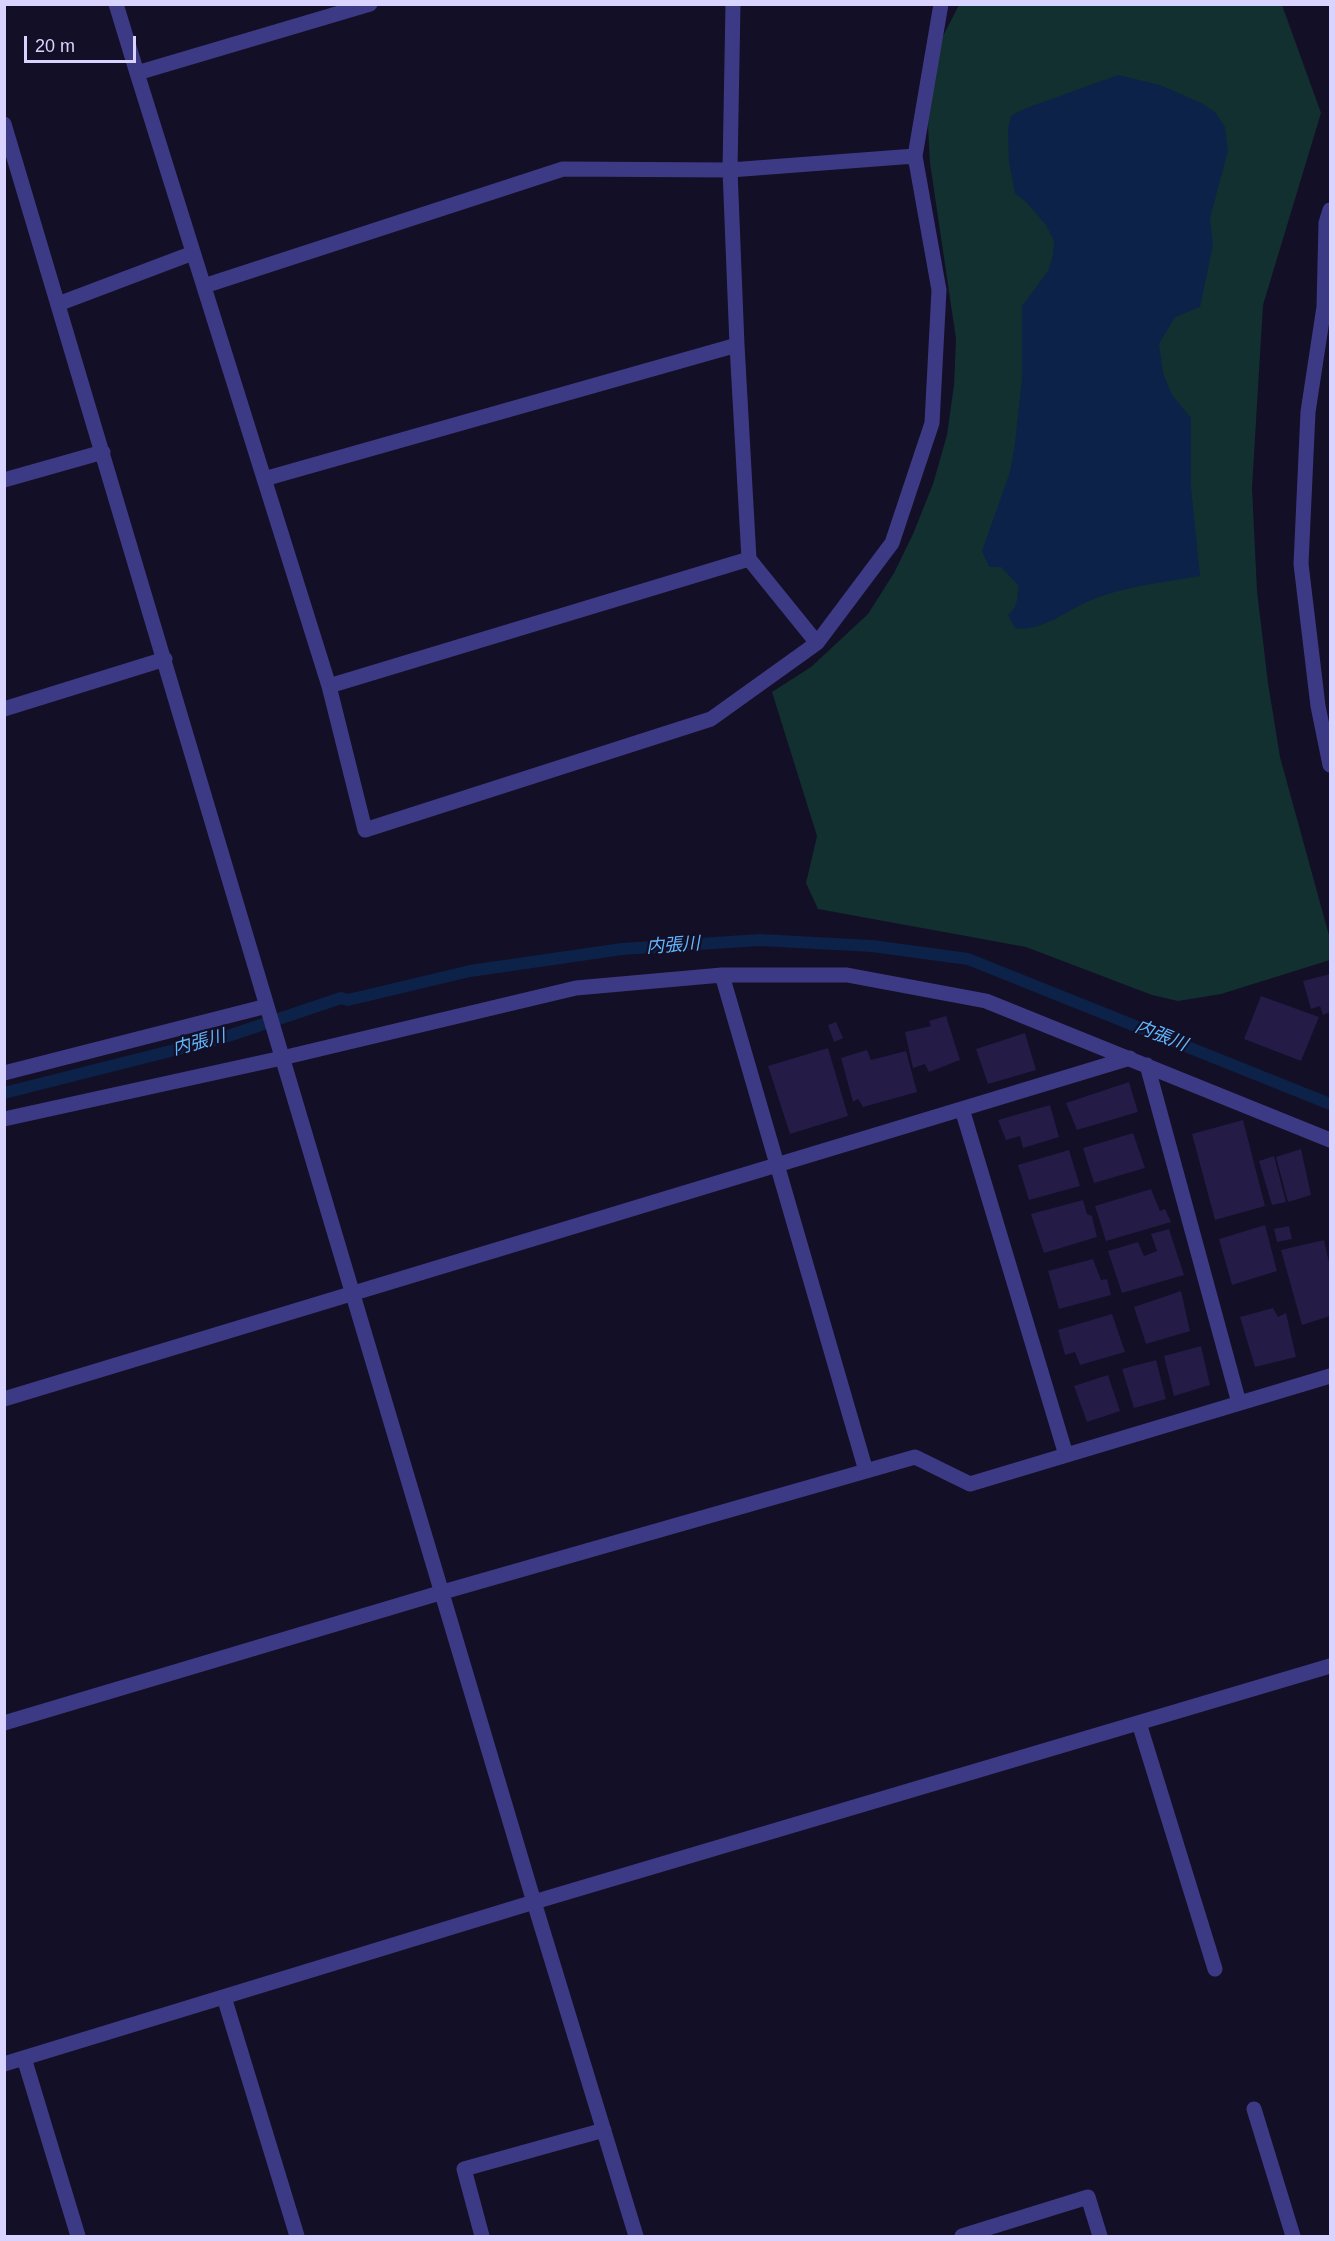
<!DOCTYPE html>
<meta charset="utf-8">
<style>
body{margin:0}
#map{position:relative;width:1335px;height:2241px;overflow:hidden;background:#130f26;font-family:Helvetica,sans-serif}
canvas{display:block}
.frame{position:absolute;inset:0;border:6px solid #d9d4ff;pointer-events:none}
.scale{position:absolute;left:24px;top:36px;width:112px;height:27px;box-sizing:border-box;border:3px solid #d9d4ff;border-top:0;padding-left:8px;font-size:18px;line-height:21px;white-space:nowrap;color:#d9d4ff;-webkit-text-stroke:4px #130f26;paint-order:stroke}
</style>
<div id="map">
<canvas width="1335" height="2241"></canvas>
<div class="frame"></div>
<div class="scale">20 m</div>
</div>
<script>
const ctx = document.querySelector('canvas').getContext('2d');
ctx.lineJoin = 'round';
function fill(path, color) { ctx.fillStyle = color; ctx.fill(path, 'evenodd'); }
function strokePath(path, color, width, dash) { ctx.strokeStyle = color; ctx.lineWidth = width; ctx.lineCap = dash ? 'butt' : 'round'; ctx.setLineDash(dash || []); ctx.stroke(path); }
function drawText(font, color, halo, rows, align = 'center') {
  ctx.font = font + ' Helvetica,"Noto Sans JP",sans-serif'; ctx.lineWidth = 4.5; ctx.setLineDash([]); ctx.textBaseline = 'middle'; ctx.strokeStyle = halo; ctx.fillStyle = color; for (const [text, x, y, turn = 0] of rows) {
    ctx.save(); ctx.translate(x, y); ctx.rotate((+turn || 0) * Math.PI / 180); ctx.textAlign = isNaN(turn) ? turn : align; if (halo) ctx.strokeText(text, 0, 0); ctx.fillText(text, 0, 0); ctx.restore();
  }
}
fill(new Path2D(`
 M959,5H1282L1321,113L1263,305L1252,488L1257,591L1268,683L1280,757L1330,939V960L1221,994L1178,1001L1152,995L1026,947L818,909L806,883L817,836L772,692L811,667L868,614L894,573L913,534L933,484L947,435L954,385L956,339L930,163L928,127L933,79L943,36Z`), '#12302f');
fill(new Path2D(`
 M1118,75L1160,85L1201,103L1215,112L1225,127L1228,151L1210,218L1213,245L1200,307L1175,317L1159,344L1163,373L1172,395L1191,418V487L1200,576C1160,583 1115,587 1079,606C1059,616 1037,632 1015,628L1008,615C1018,607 1018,597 1018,585L1001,567H989L982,551L1010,472L1015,443L1022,378V306L1048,271L1053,255L1054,241L1046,225L1025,201L1015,194L1009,161L1008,129L1011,116L1024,109Z`), '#0c2248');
strokePath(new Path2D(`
 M4,1093L222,1038L341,998L348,1000L470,971L622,949L760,940L872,946L968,959L1330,1104`), '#0c2248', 12);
fill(new Path2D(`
 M1330,974V1012L1323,1015L1320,1006L1311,1009L1303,981Z
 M1261,996L1319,1017L1301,1061L1244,1039Z
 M946,1016L960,1060L929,1072L925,1064L913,1068L905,1032L931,1026L929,1021Z
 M836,1022L843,1038L834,1042L828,1025Z
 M1025,1033L1036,1070L988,1084L976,1049Z
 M828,1048L848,1116L790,1134L768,1066Z
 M867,1050L871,1060L906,1051L917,1092L863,1107L858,1099L853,1102L841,1058Z
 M1129,1082L1138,1112L1077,1130L1066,1103Z
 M1050,1105L1059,1137L1023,1148L1020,1136L1006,1140L998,1120Z
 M1243,1120L1265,1206L1215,1220L1192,1134Z
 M1133,1133L1145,1168L1094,1183L1083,1148Z
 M1301,1149L1311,1195L1288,1202L1276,1157Z
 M1069,1150L1080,1186L1029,1200L1018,1165Z
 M1274,1156L1286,1202L1272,1205L1259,1161Z
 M1151,1189L1160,1211L1165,1209L1171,1222L1106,1241L1095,1206Z
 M1083,1200L1087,1214L1092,1216L1097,1237L1044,1253L1031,1214Z
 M1265,1225L1277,1271L1232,1285L1219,1239Z
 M1289,1226L1292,1239L1277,1242L1274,1229Z
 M1169,1229L1184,1275L1122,1293L1108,1251L1138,1242L1144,1256L1157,1251L1151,1234Z
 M1324,1240L1330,1267V1316L1302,1325L1281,1250Z
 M1093,1259L1101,1280L1107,1279L1111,1295L1059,1309L1048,1271Z
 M1181,1291L1190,1331L1146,1344L1134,1307Z
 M1273,1308L1278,1317L1286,1313L1296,1357L1255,1367L1240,1317Z
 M1112,1314L1125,1352L1080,1365L1075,1352L1065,1355L1058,1330Z
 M1201,1346L1210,1385L1174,1396L1164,1356Z
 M1156,1360L1166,1399L1134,1408L1122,1369Z
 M1108,1375L1120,1411L1087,1422L1074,1386Z`), '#241b47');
strokePath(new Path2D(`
 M116,4L137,73
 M370,4L137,73L329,686L365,830L711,719L817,643L892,543L932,423L939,290L915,156L941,4
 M4,124L534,1902L636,2236
 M1330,210L1326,223L1324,307L1308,412L1301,564L1318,706L1330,765
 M204,286L563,169L730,170L915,156
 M58,304L193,253
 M264,479L737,345
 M4,480L103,452
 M749,559L817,643
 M329,686L749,559L737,345L730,170L733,4
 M4,709L165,659
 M722,975L866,1471
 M1147,1065L1239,1403
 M4,1073L267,1006
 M962,1109L1066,1455
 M4,1119L282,1058L576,988L722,975H847L986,1001L1330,1140
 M4,1399L1130,1058
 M4,1723L443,1592L915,1457L970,1484L1330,1376
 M1139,1723L1215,1969
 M224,1997L297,2236
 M24,2058L78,2236
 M4,2064L534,1902L1330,1666
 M1254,2109L1293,2236
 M482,2236L464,2169L604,2130
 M962,2236L1088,2197L1100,2236`), '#3d3a85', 15);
drawText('italic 18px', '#62b6ff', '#130f26', [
 ["内張川",673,946,-4],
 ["内張川",1161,1036,22],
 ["内張川",199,1043,-15]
]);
</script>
